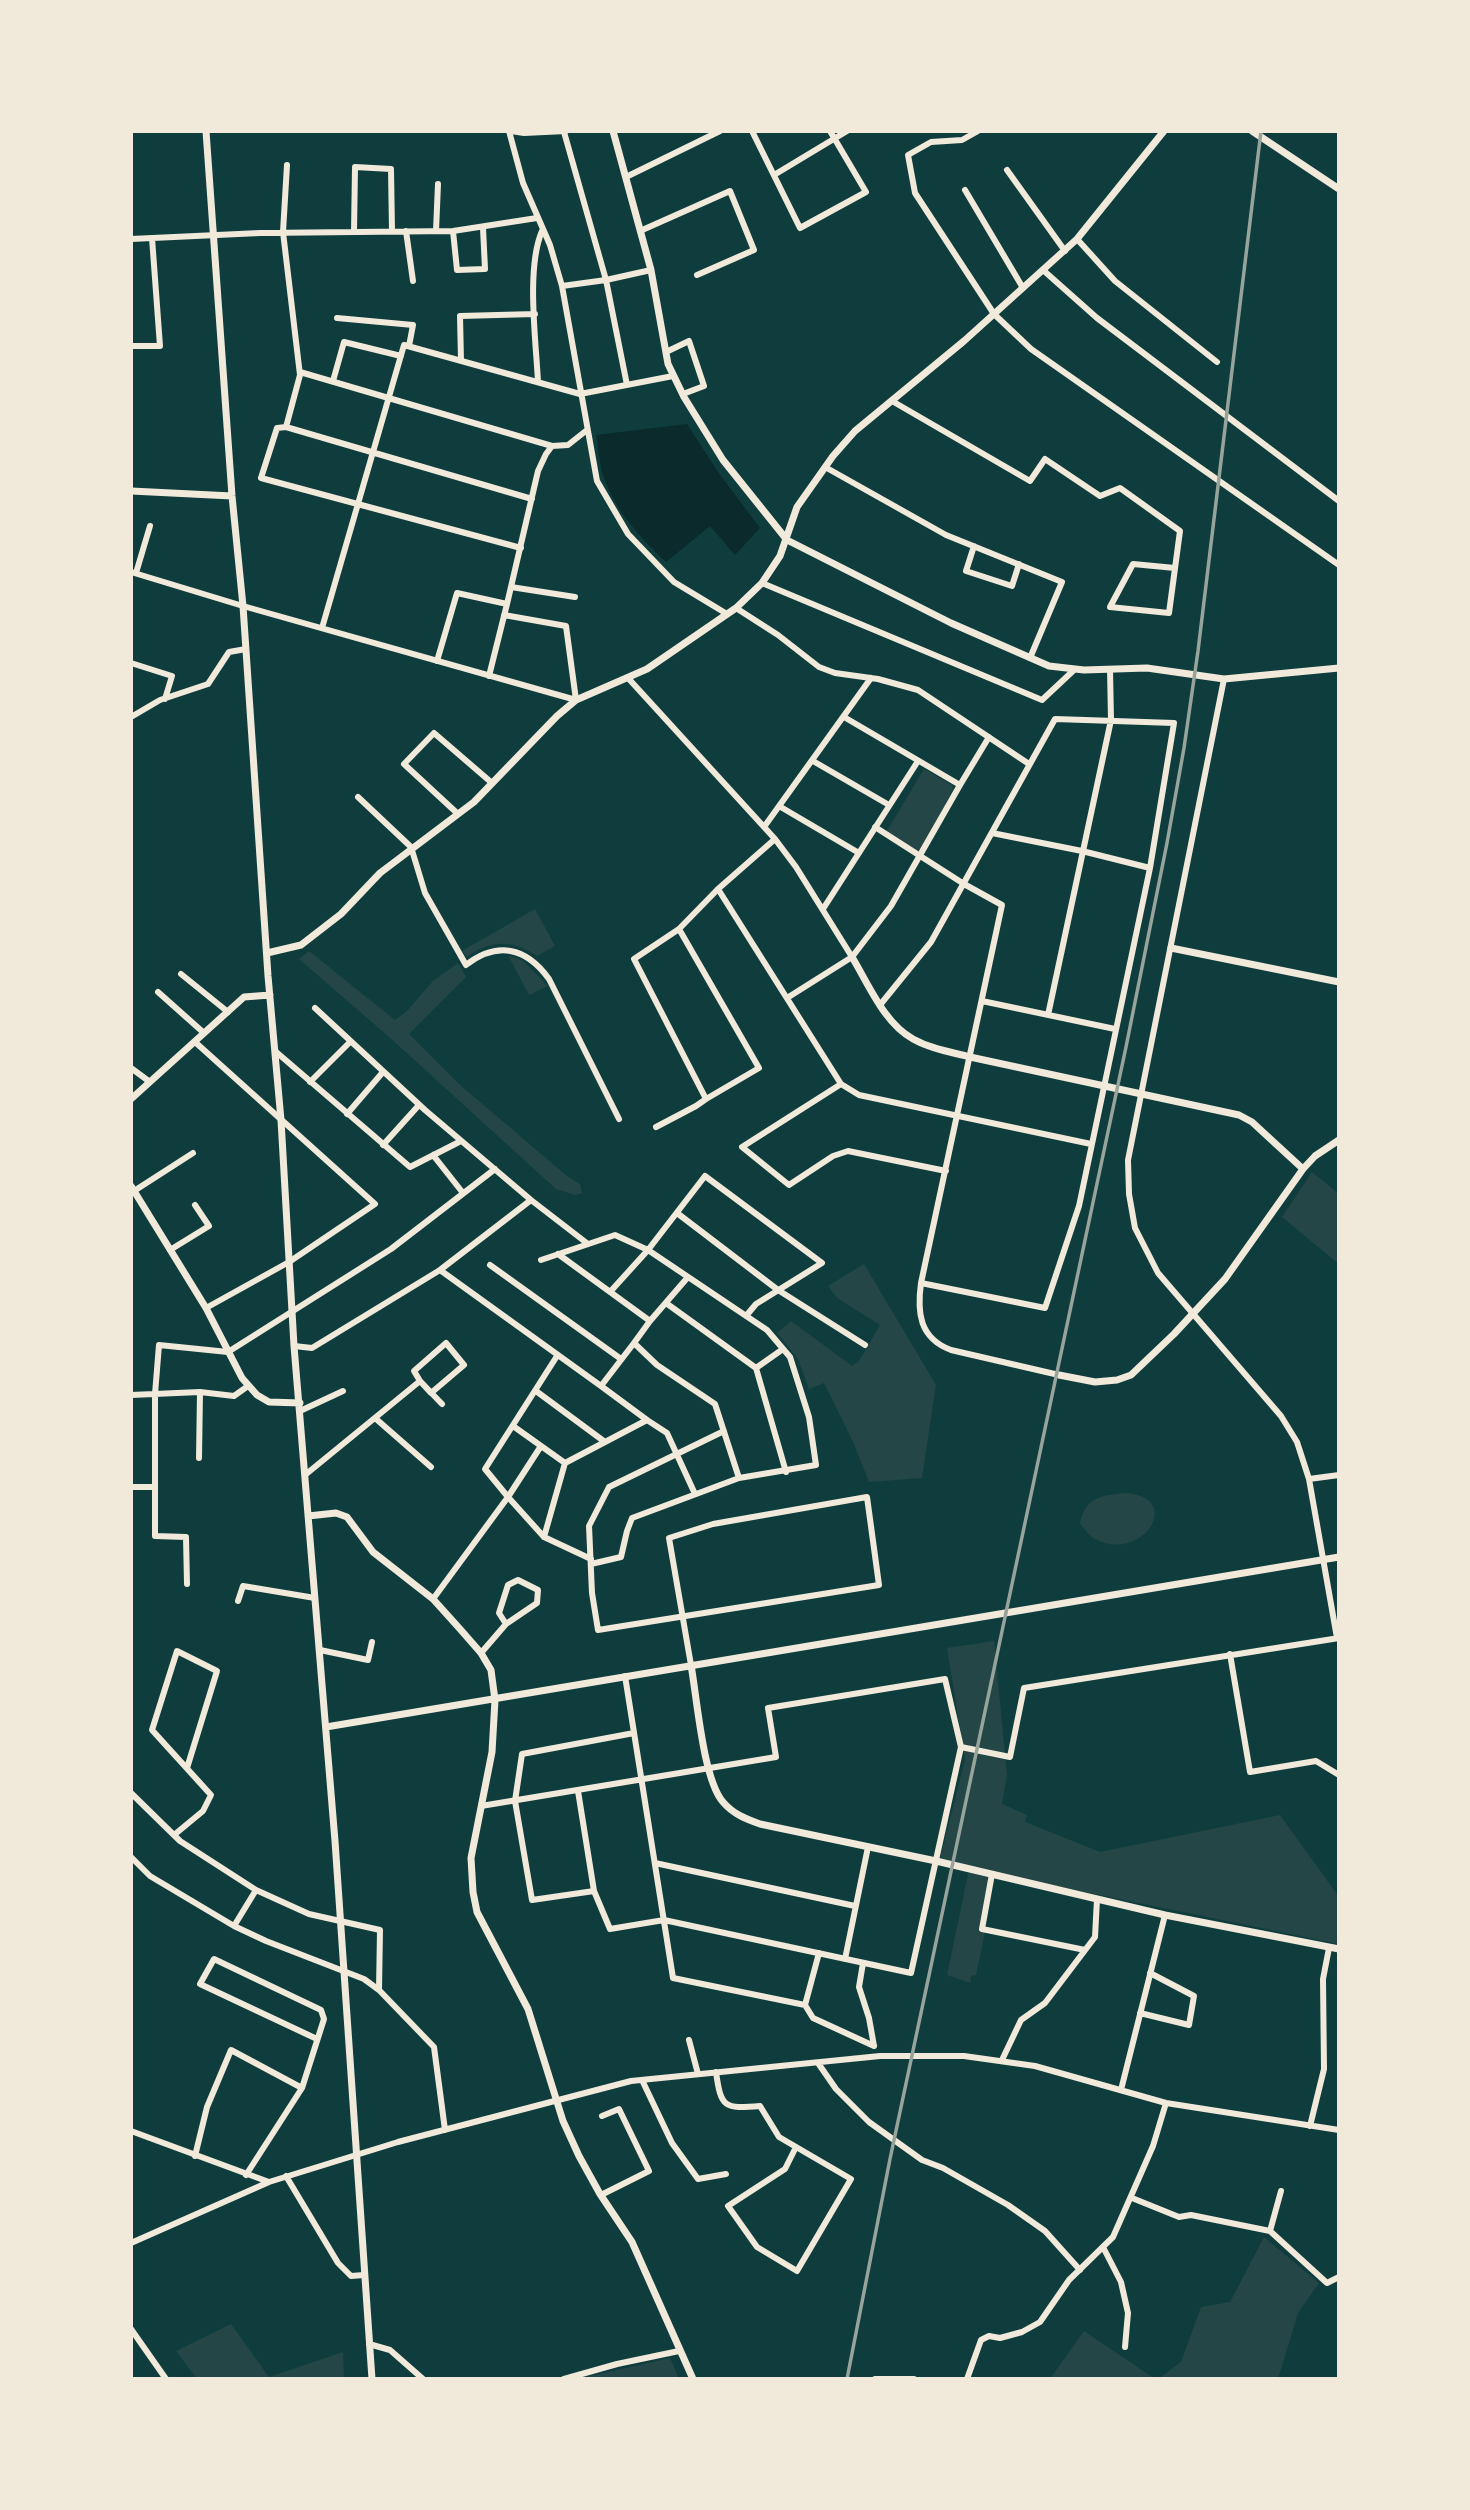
<!DOCTYPE html>
<style>
body{margin:0}
#map{position:relative;width:1470px;height:2510px;overflow:hidden;background:#0f3d3e;font-family:"Source Serif 4",serif}
canvas{display:block}
.frame{position:absolute;inset:0;border:133px solid #f1e9da;pointer-events:none}
</style>
<div id="map">
<canvas width="1470" height="2510"></canvas>
<div class="frame"></div>
</div>
<script>
const ctx = document.querySelector('canvas').getContext('2d');
ctx.lineJoin = 'round';
function fill(path, color) { ctx.fillStyle = color; ctx.fill(path, 'evenodd'); }
function strokePath(path, color, width, dash) { ctx.strokeStyle = color; ctx.lineWidth = width; ctx.lineCap = dash ? 'butt' : 'round'; ctx.setLineDash(dash || []); ctx.stroke(path); }
fill(new Path2D(`
 M924,769L952,785L953,789L922,849L917,851L887,831Z
 M535,909L555,946L537,956C514,940 490,939 467,957L462,951Z
 M309,951L395,1020L407,1011L433,981L458,963L466,977L409,1034L459,1084L568,1177L580,1184L582,1193L575,1195L556,1189L388,1036L299,959Z
 M508,955L523,961L548,986L529,995Z
 M1312,1172L1339,1194V1264L1282,1217Z
 M864,1264L936,1385L922,1478L869,1482L854,1444L824,1383L809,1389L798,1359L777,1333L791,1321L852,1366L859,1361L880,1325L837,1298L828,1286Z
 M1124,1493C1186,1496 1143,1564 1095,1539C1089,1536 1085,1529 1080,1523C1086,1497 1100,1496 1124,1493Z
 M994,1641L1007,1775L1002,1804L1027,1815L1025,1822L1100,1852L1280,1815L1339,1897V1944L968,1868L940,1859L965,1759L947,1648Z
 M969,1870L990,1875L980,1931L985,1932L976,1975L971,1976L970,1983L947,1975Z
 M1264,2237L1319,2283L1298,2313L1278,2379H1158L1181,2362L1201,2307L1230,2302Z
 M231,2324L269,2377L343,2352L344,2379H197L176,2351Z
 M1084,2331L1155,2379H1050Z
 M670,2358L679,2379H577Z`), '#244646');
fill(new Path2D(`
 M687,424L718,472L760,528L735,555L710,526L666,562C641,538 616,512 604,478C599,465 599,449 596,435Z`), '#0a2a2b');
strokePath(new Path2D(`
 M509,131L523,183L550,245L562,286L597,481L628,534L674,582L727,614
 M511,131L524,133L566,131
 M752,131L800,228L866,192L830,131
 M978,131L962,140L931,142L908,155L915,193L994,314L1031,349L1339,565
 M564,132L606,280L627,385
 M287,165L283,232L300,375L286,427L532,499
 M1007,170L1065,251
 M774,175L847,131
 M626,177L720,131
 M965,190L1023,288
 M406,231L413,281
 M436,231L438,184
 M453,231L457,270L485,269L483,228
 M640,231L730,191L754,250L697,275
 M354,232L355,167L391,169L392,231
 M131,239L260,233L453,231L537,218
 M1077,239L1115,281L1217,362
 M1043,270L1097,318L1339,501
 M562,286L606,280L651,270
 M337,318L413,325L409,346
 M131,346H160L152,238
 M666,352L689,341L704,386L683,394
 M461,361L460,316L535,314
 M300,372L552,446
 M333,381L344,342L401,356
 M538,382C536,341 526,268 542,231
 M892,401L1030,481L1045,459L1100,496L1120,488L1180,531L1169,613L1110,607L1133,564L1175,568
 M286,427L277,428L261,478L521,548
 M825,467L946,535L1062,582L1030,658
 M974,546L966,571L1012,586L1019,564
 M131,572L243,606L576,700L566,626L504,615
 M136,573L150,526
 M762,583L1042,700L1074,670
 M511,587L575,597
 M736,608L778,635L819,667L835,673L878,679L918,690L1029,764
 M322,628L404,345L580,394L673,376
 M437,661L457,593L507,604L538,471L546,454L552,446L568,445L587,430
 M131,663L172,676L165,699
 M489,676L507,604
 M628,678L775,839L796,867L852,957
 M1224,679L1128,1160L1129,1194L1135,1228L1158,1273L1281,1416L1297,1442L1309,1479L1337,1638
 M131,717L160,700L208,684L229,652L246,649
 M813,761L889,805
 M960,785L989,737
 M358,797L411,847L425,893L466,965C497,941 526,947 549,979L619,1119
 M779,806L859,853
 M458,814L404,764L434,733L492,783
 M764,827L871,678
 M875,827L964,884L1002,905L921,1283C917,1312 919,1338 951,1350L1059,1375
 M992,833L1082,851L1150,868
 M718,889L841,1084L859,1095L1091,1144
 M823,909L918,761
 M679,929L759,1068L706,1099L634,959L679,929L718,889L775,839
 M181,974L228,1012
 M158,992L204,1033
 M787,998L852,957L891,906L960,785L844,717
 M982,1001L1115,1029
 M880,1005L931,942L1055,719L1174,723L1150,868L1079,1206L1045,1308L921,1283
 M1048,1015L1111,720L1110,669
 M195,1042L375,1204L289,1262L206,1308
 M275,1051L410,1167L461,1141
 M131,1068L150,1082
 M310,1082L350,1042
 M841,1084L742,1147L789,1185L833,1156L848,1151L946,1171
 M347,1114L383,1072
 M656,1127L696,1106L706,1099
 M383,1145L419,1105
 M433,1155L463,1193
 M134,1191L193,1153
 M531,1200L588,1244
 M677,1213L778,1290L865,1345
 M170,1250L209,1226L195,1205
 M558,1254L650,1321
 M541,1260L615,1235L648,1250L767,1330L790,1357L809,1417L816,1465L739,1478L632,1518L627,1531L621,1557L591,1564
 M490,1265L621,1359
 M440,1270L601,1386L634,1343L657,1365L715,1404L739,1478
 M610,1292L648,1250L705,1176L822,1263L756,1304L746,1316
 M666,1303L756,1368L786,1472
 M634,1343L650,1321L688,1277
 M294,1346L312,1348L440,1270L531,1200L425,1110L315,1008
 M756,1368L783,1349
 M536,1391L605,1442
 M131,1395L200,1392L234,1396L248,1386
 M300,1411L343,1391
 M375,1418L431,1467
 M647,1420L667,1433L695,1494
 M513,1426L565,1463
 M541,1446L508,1497L544,1537L591,1559
 M199,1458L200,1392
 M305,1475L420,1381L414,1371L446,1343L464,1365L431,1393L420,1381L442,1404
 M1309,1479L1339,1475
 M131,1487H155
 M544,1537L565,1463L647,1420L601,1386
 M187,1584L186,1537L155,1536V1394L159,1345L228,1352L391,1249L495,1169
 M433,1599L508,1497L485,1469L557,1356
 M238,1601L243,1586L315,1598
 M320,1650L368,1660L372,1642
 M481,1653L506,1624L537,1603L538,1590L518,1580L508,1585L499,1613L506,1624
 M1230,1654L1250,1772L1316,1761L1339,1775
 M691,1665L669,1538L713,1524L867,1497L879,1585L598,1630L592,1593L589,1526L609,1487L724,1431
 M625,1676L673,1978L805,2005L813,2018L874,2046
 M961,1747L1010,1757L1024,1688L1339,1638
 M131,1793L180,1841L256,1890L309,1914L380,1930L379,1990
 M481,1806L776,1757L768,1708L945,1679L961,1747L911,1973L664,1920L610,1929L594,1891L578,1791
 M174,1835L203,1811L211,1795L152,1730L177,1651L217,1671L187,1768
 M131,1857L150,1876L234,1926L266,1941L364,1979L379,1990L434,2047L445,2130
 M655,1863L855,1906
 M992,1874L982,1929L1085,1950
 M594,1891L532,1900L515,1801L522,1754L634,1733
 M234,1926L256,1890
 M845,1959L868,1847
 M863,1963L859,1987L869,2018L874,2046
 M805,2005L819,1953
 M1140,2013L1189,2025L1194,1996L1150,1973
 M689,2040L698,2074
 M1002,2060L1021,2020L1045,2003L1095,1937L1097,1899
 M818,2063L836,2089L869,2122L922,2160L943,2168L1008,2205L1045,2231L1080,2270
 M716,2072C721,2108 724,2109 760,2106L779,2137L851,2179L797,2271L757,2247L728,2206L785,2169L796,2147
 M642,2080L672,2143L698,2179L726,2174
 M1121,2090L1165,1915
 M1310,2126L1324,2069L1323,1979L1329,1948
 M131,2131L269,2182L398,2142L631,2081L880,2056H964L1035,2066L1166,2103L1339,2130
 M195,2156L207,2107L231,2050L302,2088
 M246,2175L302,2088L324,2019L321,2010L214,1959L200,1984L317,2039
 M286,2176L338,2263L351,2276L364,2275
 M601,2195L649,2171L619,2109L602,2116
 M1132,2198L1179,2217L1191,2215L1270,2231L1327,2283L1339,2277
 M1270,2231L1281,2191
 M131,2243L269,2182
 M1103,2247L1121,2282L1128,2313L1125,2347
 M131,2329L166,2379
 M369,2344L390,2350L423,2379
 M564,2379L617,2364L679,2351
 M875,2379H914
 M967,2379L981,2340L989,2336L1000,2338L1022,2332L1040,2322L1069,2280L1113,2237L1153,2146L1166,2103`), '#f1e9da', 6);
strokePath(new Path2D(`
 M206,131L232,496L243,606L268,976L281,1120L294,1346L335,1841L372,2379
 M613,131L651,270L668,364L684,397L723,460L787,540L951,623L1049,666L1084,670L1147,668L1224,679L1339,668
 M1252,131L1339,189
 M131,491L232,496
 M1171,948L1339,982
 M267,953L301,945L341,914L380,873L474,802L557,716L576,700L647,669L736,608L762,583L780,556L797,507L833,456L855,431L964,341L1077,239L1164,131
 M852,957C869,985 884,1023 913,1039C931,1049 951,1052 970,1057L1239,1115L1252,1122L1303,1169
 M131,1099L244,997L270,995
 M131,1186L206,1308L242,1378L257,1395L269,1402L300,1403
 M1059,1375L1095,1382L1117,1380L1131,1375L1174,1334L1225,1279L1303,1169L1315,1156L1339,1140
 M308,1516L336,1513L347,1517L373,1552L433,1599L460,1629L481,1653L491,1670L495,1700L492,1752L471,1858L473,1892L477,1912L528,2009L563,2121L579,2156L600,2194L632,2242L693,2379
 M691,1665C697,1698 703,1779 723,1802C733,1814 746,1819 760,1824L936,1861L1165,1915L1339,1949
 M326,1727L1339,1557`), '#f1e9da', 7);
strokePath(new Path2D(`
 M847,2379L890,2159L1126,1047L1167,843L1184,748L1198,651L1261,131`), '#97a49c', 3.5);
</script>
